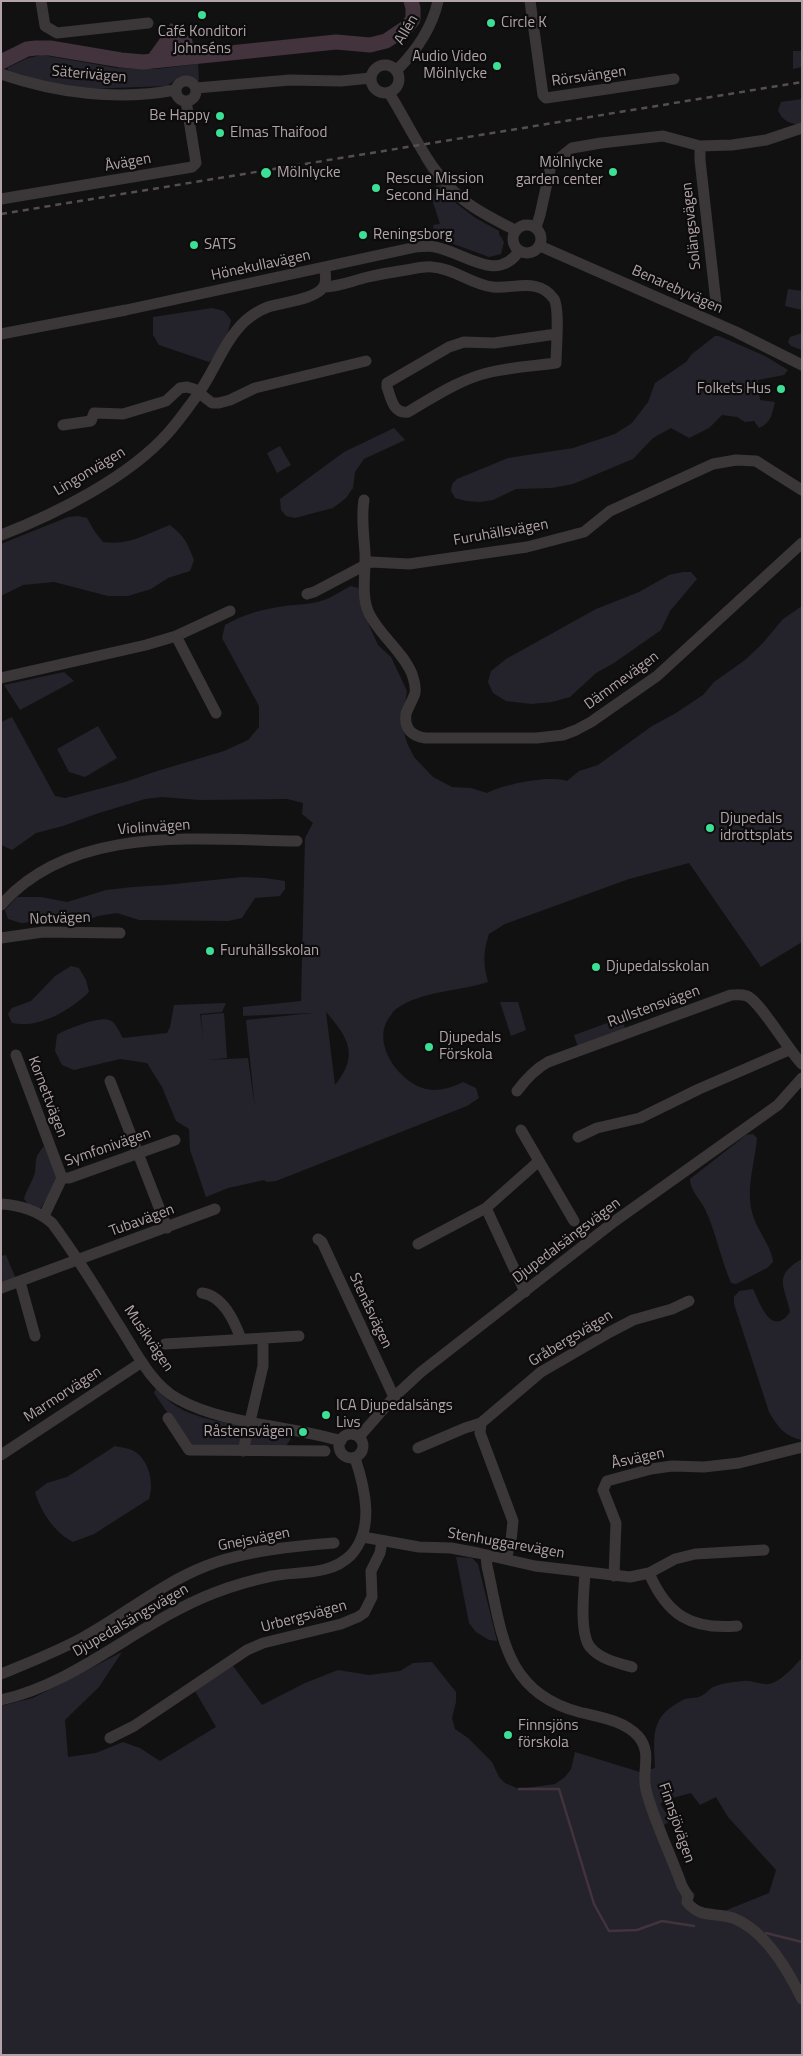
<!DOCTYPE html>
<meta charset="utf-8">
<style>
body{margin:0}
#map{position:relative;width:803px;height:2056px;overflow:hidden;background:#121111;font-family:"Titillium Web",sans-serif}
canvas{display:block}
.frame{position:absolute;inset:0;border:2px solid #b1a3a9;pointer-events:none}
</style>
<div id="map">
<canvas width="803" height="2056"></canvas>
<div class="frame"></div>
</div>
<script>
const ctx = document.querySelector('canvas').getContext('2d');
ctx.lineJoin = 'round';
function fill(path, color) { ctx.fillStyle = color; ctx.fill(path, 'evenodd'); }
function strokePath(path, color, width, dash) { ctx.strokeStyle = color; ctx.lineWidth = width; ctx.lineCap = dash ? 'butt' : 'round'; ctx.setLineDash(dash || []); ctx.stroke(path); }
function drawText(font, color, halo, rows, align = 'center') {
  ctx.font = font + ' "Titillium Web",sans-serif'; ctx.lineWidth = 4.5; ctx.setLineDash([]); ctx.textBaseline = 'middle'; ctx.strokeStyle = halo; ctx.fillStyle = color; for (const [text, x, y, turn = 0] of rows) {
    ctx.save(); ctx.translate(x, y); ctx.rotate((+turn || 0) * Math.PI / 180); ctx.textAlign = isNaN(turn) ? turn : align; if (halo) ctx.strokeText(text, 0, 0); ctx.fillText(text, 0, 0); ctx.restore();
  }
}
fill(new Path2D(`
 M793,51H802V67L793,69Z
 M42,55L117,68L156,69L198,64L199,81L187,76L179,77L167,86L86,89L46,82L9,71L7,68L28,58Z
 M802,99V124C791,125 782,121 778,110L781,102Z
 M425,157L456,203L474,217L499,231V234L504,242L501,254L489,257L440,239L420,241L418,239L420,234L434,232L433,225L440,224L432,199L436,185L420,158Z
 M788,289L802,291V310L785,306Z
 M212,308L224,311L231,320C228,334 222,354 209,362L159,345L153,335V317Z
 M802,333V350L791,346L788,342L790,337Z
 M715,336H719L765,356L788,370L784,375L758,380L760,400L775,402C772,414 771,423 759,428L754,421L745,422L737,417L722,415L709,428L689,438L671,428L653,438L633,459L573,484L552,488L516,489L493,500L480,502L466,501L455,498L451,491L452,484L457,479L508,458L573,448L615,434L632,423L648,402L655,383L686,362L692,354Z
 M394,428L405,440L364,459L355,472L353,488L346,498L333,508L295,518L286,516L281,510L280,499L344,452Z
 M280,446L291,465L277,473L267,453Z
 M78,516L87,518L95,532L103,542C129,546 146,534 170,525C185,537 187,542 194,560L190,571L168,578L151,589L128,596H108L54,582L23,585L1,596V544L68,517Z
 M683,572H691L697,579L670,611L661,630L614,663L596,673L570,697L552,702L531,704L506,701L493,693L488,682L491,671L506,659L596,609L639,592L669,575Z
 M351,586L358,588L368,623L378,645L391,657L407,691L402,725L407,743L414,757L433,777L452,787L471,788L487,793C505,784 549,775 567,781L579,771L598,765L652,726L676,713L703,695L714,682L745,660L762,644L783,619L802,606V942L761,967L689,863L629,879L505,924L489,934C483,953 483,963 488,982C458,992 423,990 396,1009C392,1012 390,1017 387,1021C373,1047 401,1083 426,1089C439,1092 453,1087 463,1082L476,1088L479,1098L467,1106L276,1181L267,1182L264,1180L228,1188L206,1197L190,1150L189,1129L176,1121L162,1087L147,1063L120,1059L74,1070L62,1065L55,1051L57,1035C66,1029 100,1016 109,1020C116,1022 119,1032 123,1038L167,1033L170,1027L174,1005L226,1003L222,1012L200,1014L203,1037L201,1015L224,1013L227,1058L205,1060L248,1058L255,1108L246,1020L312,1013L243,1016V1007L301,1001L305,838L313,823L302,814L303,803L287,799L200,800L162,797L145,799L96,814L63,826L36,833L12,850L1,845V722L12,717L55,796L65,798L125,782L154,772L224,751L248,740L259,727V706L222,638L225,625C244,614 263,609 285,606C298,604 311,605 324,600C333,597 342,590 351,586ZM326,1012C349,1038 359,1056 335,1085Z
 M64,672L74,681L20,710L4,685Z
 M98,726L117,758L85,777L69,772L57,749Z
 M242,877L265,878L285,881V889L280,896L255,898L242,918L228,921L139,920L117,913L98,916L80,923L48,921L21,923L8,919L5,910L17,897H41L67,902L106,890L133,887L165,885Z
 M71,966L79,968L86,980L89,992C70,1010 40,1029 12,1023L8,1014L12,1008L31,1001L55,976Z
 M500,1002H518L526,1030L511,1036Z
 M621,1018L626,1030L578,1047L574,1035Z
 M753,1134L757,1138C755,1163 746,1186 752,1212C756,1230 772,1246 773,1262L767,1268L736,1284L731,1283C721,1259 716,1233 705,1209C700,1199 690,1190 690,1179L746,1135Z
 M44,1146L58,1181L40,1209L29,1205L24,1199C26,1190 33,1181 35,1172C37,1158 34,1158 44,1146Z
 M6,1255L16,1279L1,1284V1256Z
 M802,1259V1440C785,1437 777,1426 769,1412L734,1304V1297L739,1291L753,1289C760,1304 772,1338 790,1312C785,1286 772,1276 802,1259Z
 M156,1388C162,1393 167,1400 173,1404C193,1418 221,1422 244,1426L239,1448L191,1447L154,1393Z
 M252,1429L292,1437L284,1449L247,1448Z
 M115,1446C122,1448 132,1448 138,1454C150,1464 154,1486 149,1499L94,1534L73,1542C54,1532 41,1512 35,1492L47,1483L67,1477Z
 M456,1557L472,1558L478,1564L497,1641L489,1640L476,1632L469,1623Z
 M122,1652L99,1687L65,1720L68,1757L96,1753L123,1742L140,1748L160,1761L216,1727L195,1691L233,1666L262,1705L305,1683L338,1670L369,1675L400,1671L413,1663L432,1662L456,1692V1702L452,1718L455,1729L468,1738L492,1762L499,1777L505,1783L519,1789L555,1784L565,1777L571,1769L575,1752L640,1772L655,1768C654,1736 649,1717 683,1700C688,1697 695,1699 701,1696C706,1694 709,1689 713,1687C722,1683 734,1682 743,1681C752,1680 760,1685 769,1684C782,1681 793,1667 802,1658V2055H1V1706L33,1698ZM691,1793L700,1805L716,1797L728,1817L776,1870L769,1893L717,1914L692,1904L695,1894L685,1885L664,1825L669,1822L670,1819L660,1804L665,1800Z`), '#24232b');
fill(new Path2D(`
 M171,23L192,39L195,57L143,62Z`), '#42333d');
strokePath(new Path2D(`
 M519,1789H559L594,1904L609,1931L637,1930L662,1921L694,1926
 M766,1933L802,1942`), '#42333d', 2.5);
strokePath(new Path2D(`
 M1,62L27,49L36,48H50L121,60L143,62L336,42L370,45L386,41L407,27L413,19V8L411,1`), '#42333d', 15);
strokePath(new Path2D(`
 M41,1L45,26L57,33L148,23
 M530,1L543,95L546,98L674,79
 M371 79a14 14 0 1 1 28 0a14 14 0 1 1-28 0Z
 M397,70C416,51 432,28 438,1
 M1,74C56,93 118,101 175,90
 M176 91a10 10 0 1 1 20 0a10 10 0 1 1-20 0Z
 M196,88L290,80L341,81L371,78
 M389,93C412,129 430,175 465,201C480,213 498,221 515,230
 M700,146V160L716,303
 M1,199L192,167L196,163L186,101
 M513 239a14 14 0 1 1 28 0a14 14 0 1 1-28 0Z
 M536,227L540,215L551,165L572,148L601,143L663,136L700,146L732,145L766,140L802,128
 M540,246L736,332L802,365
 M324,287C342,286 351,281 368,277C380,274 393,272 406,270C414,269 423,266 432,267C454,268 472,285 493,287C514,289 539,277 554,299C560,309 556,349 556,363C534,366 513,367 491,372C460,379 435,396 408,412C393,414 391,398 387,387V383L449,347L464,342L494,343L556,334
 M1,334L126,310L416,247C422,247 429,245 435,247C464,252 497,284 519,251
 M63,425L91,421L94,413L123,414L166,401L180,388L187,387L194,389L212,403H219L230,400L255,388L366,361
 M364,500C361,517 364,536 365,553C366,571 361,594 368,611C377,633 402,650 412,674C414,680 416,687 415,693C413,700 408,707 406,714C404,729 412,736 425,738H537L563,735L576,730L591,722L657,676L802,543
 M1,535C56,514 129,477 168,433C178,422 187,409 196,397C214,373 223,342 245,321C252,315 260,310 268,307C282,302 316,300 324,286C327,281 325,273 325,268
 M307,594L314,592L371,562L409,564L527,547L584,532L610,511L713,464L736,460L756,461L802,490
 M176,636L216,713
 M1,678L146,645L176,636L230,611
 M1,905C73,823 199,840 297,841
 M1,938L43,932L120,933
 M16,1055L62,1178
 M110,1081L167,1228
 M517,1091C526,1079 535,1069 548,1062L731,995C736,995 741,994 747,996C760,1001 788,1050 802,1064
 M521,1130L574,1221
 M578,1137L597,1128L640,1118L699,1089L789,1050
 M62,1178H69L175,1140
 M1,1204C20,1205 38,1211 52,1223C75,1254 95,1286 115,1319C133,1346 149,1383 178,1399C225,1425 289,1425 341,1441
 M486,1208L525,1292
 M44,1216L62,1178
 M318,1239L322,1242L394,1397
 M418,1244L486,1208L539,1161
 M20,1282L35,1336
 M1,1288L215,1209
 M202,1293C223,1296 234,1320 241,1339
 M165,1344L299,1336
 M168,1418L189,1450L325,1451
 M481,1423L480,1433L513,1521L511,1541L506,1559
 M339 1446a12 12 0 1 1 24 0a12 12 0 1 1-24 0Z
 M359,1437L394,1397L421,1372L615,1221L778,1105L802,1078
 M418,1448L465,1428L481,1423L541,1372L610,1332L633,1320L672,1309L689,1301
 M243,1451L263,1366V1339
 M1,1455L142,1362
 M363,1537L419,1547L451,1548L478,1553L535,1566L630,1577L649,1573L675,1559L695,1554L764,1550
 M486,1555L487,1566C502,1632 503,1692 579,1712C599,1717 623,1720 638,1736C653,1753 641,1771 646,1790C654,1821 671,1855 682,1886L688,1896L687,1902C700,1919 716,1912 733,1918C765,1930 788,1970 802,1999
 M585,1573C584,1590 579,1633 590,1647C600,1659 617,1663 632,1667
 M649,1573C667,1615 691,1630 737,1626
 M614,1576L616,1523L603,1490L607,1481L651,1469L672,1466L704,1467L739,1463L802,1447
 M1,1674C28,1663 56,1652 82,1638C124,1615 162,1583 206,1566C243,1551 295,1546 334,1543
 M1,1700C80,1682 139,1622 214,1593C232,1586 253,1580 272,1576C299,1571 330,1576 351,1555C375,1529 365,1488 355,1458
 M110,1738L134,1726L247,1650L263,1643L341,1624L358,1617L364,1613L372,1597L371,1571L380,1553L382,1541`), '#3b3738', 11);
strokePath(new Path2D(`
 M1,214L802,82`), '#554e51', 2.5, [6, 5]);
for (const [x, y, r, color] of [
 [202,15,5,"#3dde96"],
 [491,23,5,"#3dde96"],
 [497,66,5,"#3dde96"],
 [220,116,5,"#3dde96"],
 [220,133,5,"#3dde96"],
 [613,172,5,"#3dde96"],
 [266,173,6,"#3dde96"],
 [376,188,5,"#3dde96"],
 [363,235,5,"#3dde96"],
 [194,245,5,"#3dde96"],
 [781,389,5,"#3dde96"],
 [710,828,5,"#3dde96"],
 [210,951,5,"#3dde96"],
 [596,967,5,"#3dde96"],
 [429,1047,5,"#3dde96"],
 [326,1415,5,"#3dde96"],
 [303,1432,5,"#3dde96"],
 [508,1735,5,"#3dde96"]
]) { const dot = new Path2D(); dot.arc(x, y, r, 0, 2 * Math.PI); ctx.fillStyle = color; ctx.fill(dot); strokePath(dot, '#0d0c0c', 2); }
drawText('15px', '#b1a3a9', '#0d0c0c', [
 ["Circle K",501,23],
 ["Café Konditori",202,32,"center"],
 ["Johnséns",202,49,"center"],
 ["Audio Video",487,57,"right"],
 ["Mölnlycke",487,74,"right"],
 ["Be Happy",210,116,"right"],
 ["Elmas Thaifood",230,133],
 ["Mölnlycke",603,163,"right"],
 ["garden center",603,180,"right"],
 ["Mölnlycke",277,173],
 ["Rescue Mission",386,179],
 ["Second Hand",386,196],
 ["Reningsborg",373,235],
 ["SATS",204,245],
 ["Folkets Hus",771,389,"right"],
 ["Djupedals",720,819],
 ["idrottsplats",720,836],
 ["Furuhällsskolan",220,951],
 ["Djupedalsskolan",606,967],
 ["Djupedals",439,1038],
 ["Förskola",439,1055],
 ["ICA Djupedalsängs",336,1406],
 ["Livs",336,1423],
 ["Råstensvägen",293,1432,"right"],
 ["Finnsjöns",518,1726],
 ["förskola",518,1743]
], 'left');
drawText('15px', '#b1a3a9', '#0d0c0c', [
 ["Allén",407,30,-59],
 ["Säterivägen",89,75,5],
 ["Rörsvängen",589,77,-8],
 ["Åvägen",128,163,-10],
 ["Solängsvägen",692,226,-96],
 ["Hönekullavägen",261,266,-12],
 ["Benarebyvägen",677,290,24],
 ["Lingonvägen",90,472,-31],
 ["Furuhällsvägen",501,533,-10],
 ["Dämmevägen",622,681,-36],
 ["Violinvägen",154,828,-4],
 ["Notvägen",60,919,-2],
 ["Rullstensvägen",654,1007,-20],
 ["Kornettvägen",47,1097,69],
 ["Symfonivägen",108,1148,-19],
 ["Tubavägen",142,1221,-20],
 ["Djupedalsängsvägen",567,1241,-37],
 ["Stenåsvägen",370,1311,65],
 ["Musikvägen",148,1339,56],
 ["Gråbergsvägen",571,1339,-31],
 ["Marmorvägen",63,1395,-33],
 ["Åsvägen",638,1459,-12],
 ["Gnejsvägen",254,1540,-11],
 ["Stenhuggarevägen",506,1544,10],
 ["Urbergsvägen",304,1617,-15],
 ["Djupedalsängsvägen",131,1621,-30],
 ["Finnsjövägen",676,1823,71]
]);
</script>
